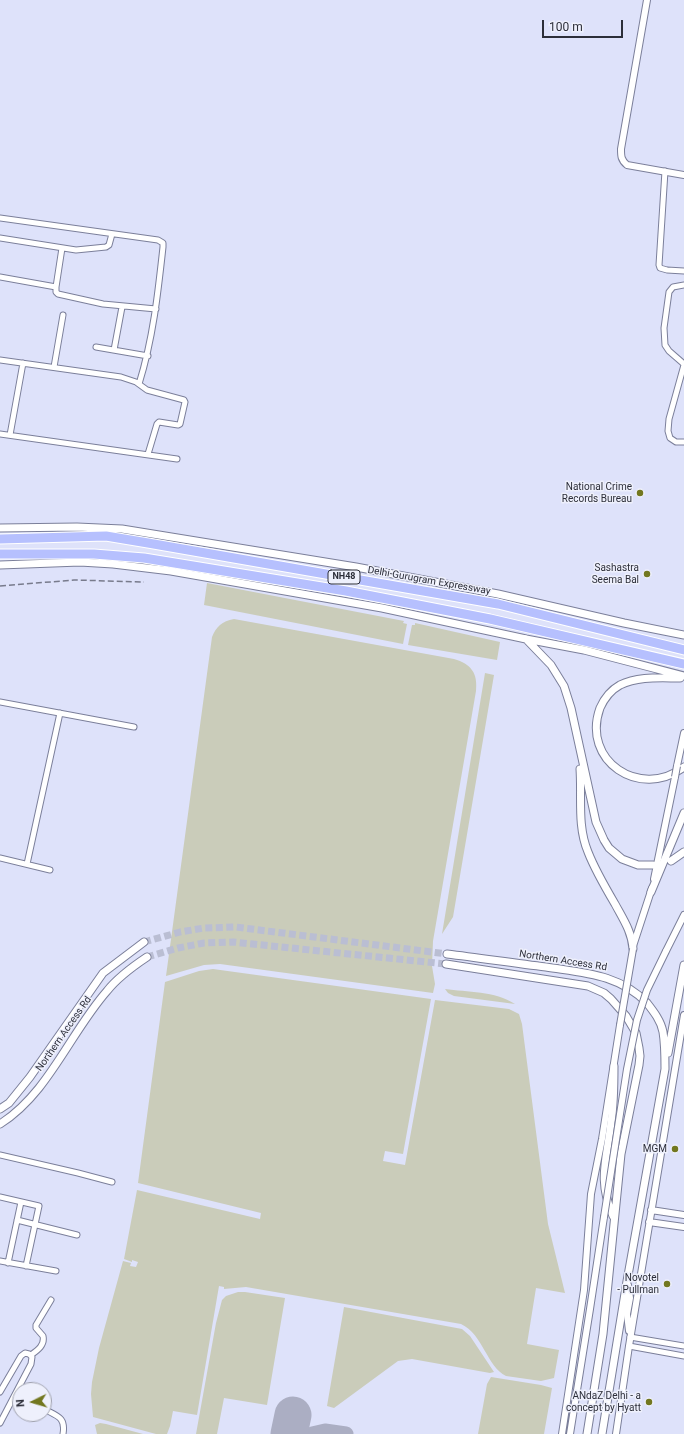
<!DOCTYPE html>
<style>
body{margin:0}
#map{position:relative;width:684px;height:1434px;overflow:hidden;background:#dee2fa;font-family:Roboto,sans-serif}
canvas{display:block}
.north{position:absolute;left:12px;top:1382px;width:40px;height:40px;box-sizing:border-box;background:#eef0fc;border:1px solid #a0a2ae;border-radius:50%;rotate:265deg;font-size:11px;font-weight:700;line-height:16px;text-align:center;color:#2c2e39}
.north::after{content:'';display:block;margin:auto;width:14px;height:18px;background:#72771f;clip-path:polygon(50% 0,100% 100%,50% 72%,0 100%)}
.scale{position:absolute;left:542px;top:20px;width:81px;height:18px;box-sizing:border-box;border:2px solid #2c2e39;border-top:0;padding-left:5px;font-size:12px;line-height:14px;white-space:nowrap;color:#2c2e39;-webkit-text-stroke:3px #eef0fc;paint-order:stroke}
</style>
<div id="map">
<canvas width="684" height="1434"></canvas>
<div class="north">N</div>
<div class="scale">100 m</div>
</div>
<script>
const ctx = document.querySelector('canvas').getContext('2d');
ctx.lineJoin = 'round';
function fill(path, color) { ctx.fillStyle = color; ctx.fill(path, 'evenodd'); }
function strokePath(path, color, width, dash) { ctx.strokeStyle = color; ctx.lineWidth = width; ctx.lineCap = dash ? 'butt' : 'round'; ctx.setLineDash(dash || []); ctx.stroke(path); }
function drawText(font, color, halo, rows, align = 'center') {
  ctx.font = font + ' Roboto,sans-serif'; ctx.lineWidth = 3; ctx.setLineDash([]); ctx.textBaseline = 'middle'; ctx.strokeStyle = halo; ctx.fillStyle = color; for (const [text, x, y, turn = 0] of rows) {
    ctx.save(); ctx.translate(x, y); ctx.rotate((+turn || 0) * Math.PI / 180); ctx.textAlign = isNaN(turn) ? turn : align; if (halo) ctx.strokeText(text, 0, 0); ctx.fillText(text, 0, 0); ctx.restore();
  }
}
fill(new Path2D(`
 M207,583L404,621L403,623L407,624L403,644L204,605Z
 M234,619L454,659C471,664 478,673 476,691L433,941L432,966L435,984L433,993L220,964L204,965L166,976L212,637C216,627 222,621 234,619Z
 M415,623L500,642L497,660L408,645L412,625H415Z
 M485,673L494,675L453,917L442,934Z
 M213,969L431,999L403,1154L385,1151L383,1161L405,1165L435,1000L509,1009L519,1014L522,1024L548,1224L565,1293L536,1288L527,1344L559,1350L554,1378L541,1381L506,1376C487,1367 483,1334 461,1324L246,1287L224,1289V1287L219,1286L197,1415L173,1411L170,1426L167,1434H156L93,1417L91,1394L92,1382L99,1348L123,1261L131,1263L130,1266L136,1267L138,1262L132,1260V1262L124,1259L137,1190L260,1219L261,1213L138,1183L165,982L199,971Z
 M445,989C467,992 495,991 515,1004L454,996L448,993Z
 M238,1292H245L285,1298L267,1405L224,1398L217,1434H196L216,1323L222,1300L226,1296Z
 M344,1307L462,1329L470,1336L494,1372L490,1373L412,1359L398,1361L334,1408L327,1406Z
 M491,1377L541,1385L552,1388L544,1434H478L487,1384Z
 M100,1423L106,1424L143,1434H97L95,1425Z`), '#caccba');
strokePath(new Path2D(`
 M312,1434L325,1431L346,1434`), '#abaec3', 15);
strokePath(new Path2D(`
 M289,1434L293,1415`), '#abaec3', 37);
strokePath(new Path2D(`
 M144,942L180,932L204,928L236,927L447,954
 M147,957L178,948L204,943L233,942L446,964`), '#babed3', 7, [7, 3.5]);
const minor = new Path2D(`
 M665,171L659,265L660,268L667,270L684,271
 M0,218L158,240L163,243V247C158,293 153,339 139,384
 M0,238L76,250L106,247L109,245L112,234
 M62,248L56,287V292L58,294L103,304L156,309
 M0,277L56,287
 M684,285L673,287L669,292L664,328L665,345L669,351L684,364
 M96,347L148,356
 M114,350L122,307
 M0,360L121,377L136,382L147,390L184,400L185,402L180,424L178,425L159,422L157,424L148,454
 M684,365L669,419L668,431L670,438L676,442H684
 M54,367L63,315
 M0,434L177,459
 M10,435L23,363
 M0,702L134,727
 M0,858L50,870
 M27,864L60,713
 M0,1155L78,1173L112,1182
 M0,1197L39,1206L26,1266
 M17,1220L77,1235
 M0,1261L56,1271
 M8,1263L21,1202
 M630,1337L684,1346
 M629,1346L684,1356
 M31,1355C38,1350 45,1345 43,1336L36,1328V1325L51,1300
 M0,1392L21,1356L25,1353L29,1354L32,1357L31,1364L0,1423
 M44,1409C57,1416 66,1417 63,1434`);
const tertiary = new Path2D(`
 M647,0L621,149C621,156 621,160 627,165L684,175
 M677,766L684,733
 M654,879L675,777
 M633,946L652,888
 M666,951L684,915
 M651,1210L684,1215
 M649,1222L684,1227
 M628,1285L630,1298L627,1314L629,1331
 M562,1434L584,1290L591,1194L602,1139L620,1025
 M570,1434L590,1309L604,1217
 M616,1434L629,1346L684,1015`);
const secondary = new Path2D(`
 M0,528L77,527L122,529L356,567L498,594L624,623L684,635
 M0,565L80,562L113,564L171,571L382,608L526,639L584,650L684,676
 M526,639L551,665L564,686L571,708L596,822L604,840L609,848L622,859L638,865H653
 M680,678C660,678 638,676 620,685C611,690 604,699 600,708C581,761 640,800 684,767
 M580,769C582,797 577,826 588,852C595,870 605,887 615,904C623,919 632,932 633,949
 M671,861L684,852
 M651,892L684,813
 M447,954C480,958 513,963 546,967C584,973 619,974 647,1003C654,1012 661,1021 663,1032C665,1044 665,1057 665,1069L627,1281L602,1434
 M446,964L588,986L604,993L611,999L626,1016L636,1033L639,1048L640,1056L639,1065L621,1154L603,1334L587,1434
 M668,1053L684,965
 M0,1109L9,1103L30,1077L103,973L144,942
 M0,1124C48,1094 70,1033 107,991C118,977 132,967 147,957
 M613,1216C597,1179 607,1160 611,1122C614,1104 614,1085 614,1066`);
const motorway = new Path2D(`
 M0,539L106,536L148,543L498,604L684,650
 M0,554H94L144,558L346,591L490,619L684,664`);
strokePath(minor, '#7b7f9a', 7);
strokePath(tertiary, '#7b7f9a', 8);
strokePath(secondary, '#7b7f9a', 9);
strokePath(motorway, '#fff', 11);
strokePath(minor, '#fff', 5);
strokePath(tertiary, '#fff', 6);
strokePath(secondary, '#fff', 7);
strokePath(motorway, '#b6c0fe', 9);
strokePath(new Path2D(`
 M0,586L74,580L144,582`), '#787b8c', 1.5, [6, 3]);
const tertiaryBridge = new Path2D(`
 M675,777L677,766
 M620,1025L633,949
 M604,1217L627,1069L637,1020L647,990L666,951`);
strokePath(tertiaryBridge, '#7b7f9a', 8, []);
strokePath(tertiaryBridge, '#fff', 6);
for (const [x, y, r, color] of [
 [640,493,4,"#72771f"],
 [647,574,4,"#72771f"],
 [675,1149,4,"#72771f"],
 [667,1284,4,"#72771f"],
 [649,1402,4,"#72771f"]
]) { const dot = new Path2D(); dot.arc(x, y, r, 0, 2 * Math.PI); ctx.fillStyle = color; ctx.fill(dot); strokePath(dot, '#eef0fc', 1.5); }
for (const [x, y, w] of [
 [344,577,32]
]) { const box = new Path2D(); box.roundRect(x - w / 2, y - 7, w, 14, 3); ctx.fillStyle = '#eef0fc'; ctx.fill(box); strokePath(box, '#2c2e39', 1); }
drawText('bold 9px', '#2c2e39', null, [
 ["NH48",344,577]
]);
drawText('10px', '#2c2e39', '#eef0fc', [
 ["National Crime",632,487],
 ["Records Bureau",632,499],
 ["Sashastra",639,568],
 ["Seema Bal",639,580],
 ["MGM",667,1149],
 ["Novotel",659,1278],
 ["- Pullman",659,1290],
 ["ANdaZ Delhi - a",641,1396],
 ["concept by Hyatt",641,1408]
], 'right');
drawText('10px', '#2c2e39', '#eef0fc', [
 ["Delhi-Gurugram Expressway",429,581,10],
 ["Northern Access Rd",563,961,9],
 ["Northern Access Rd",64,1034,-55]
]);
</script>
